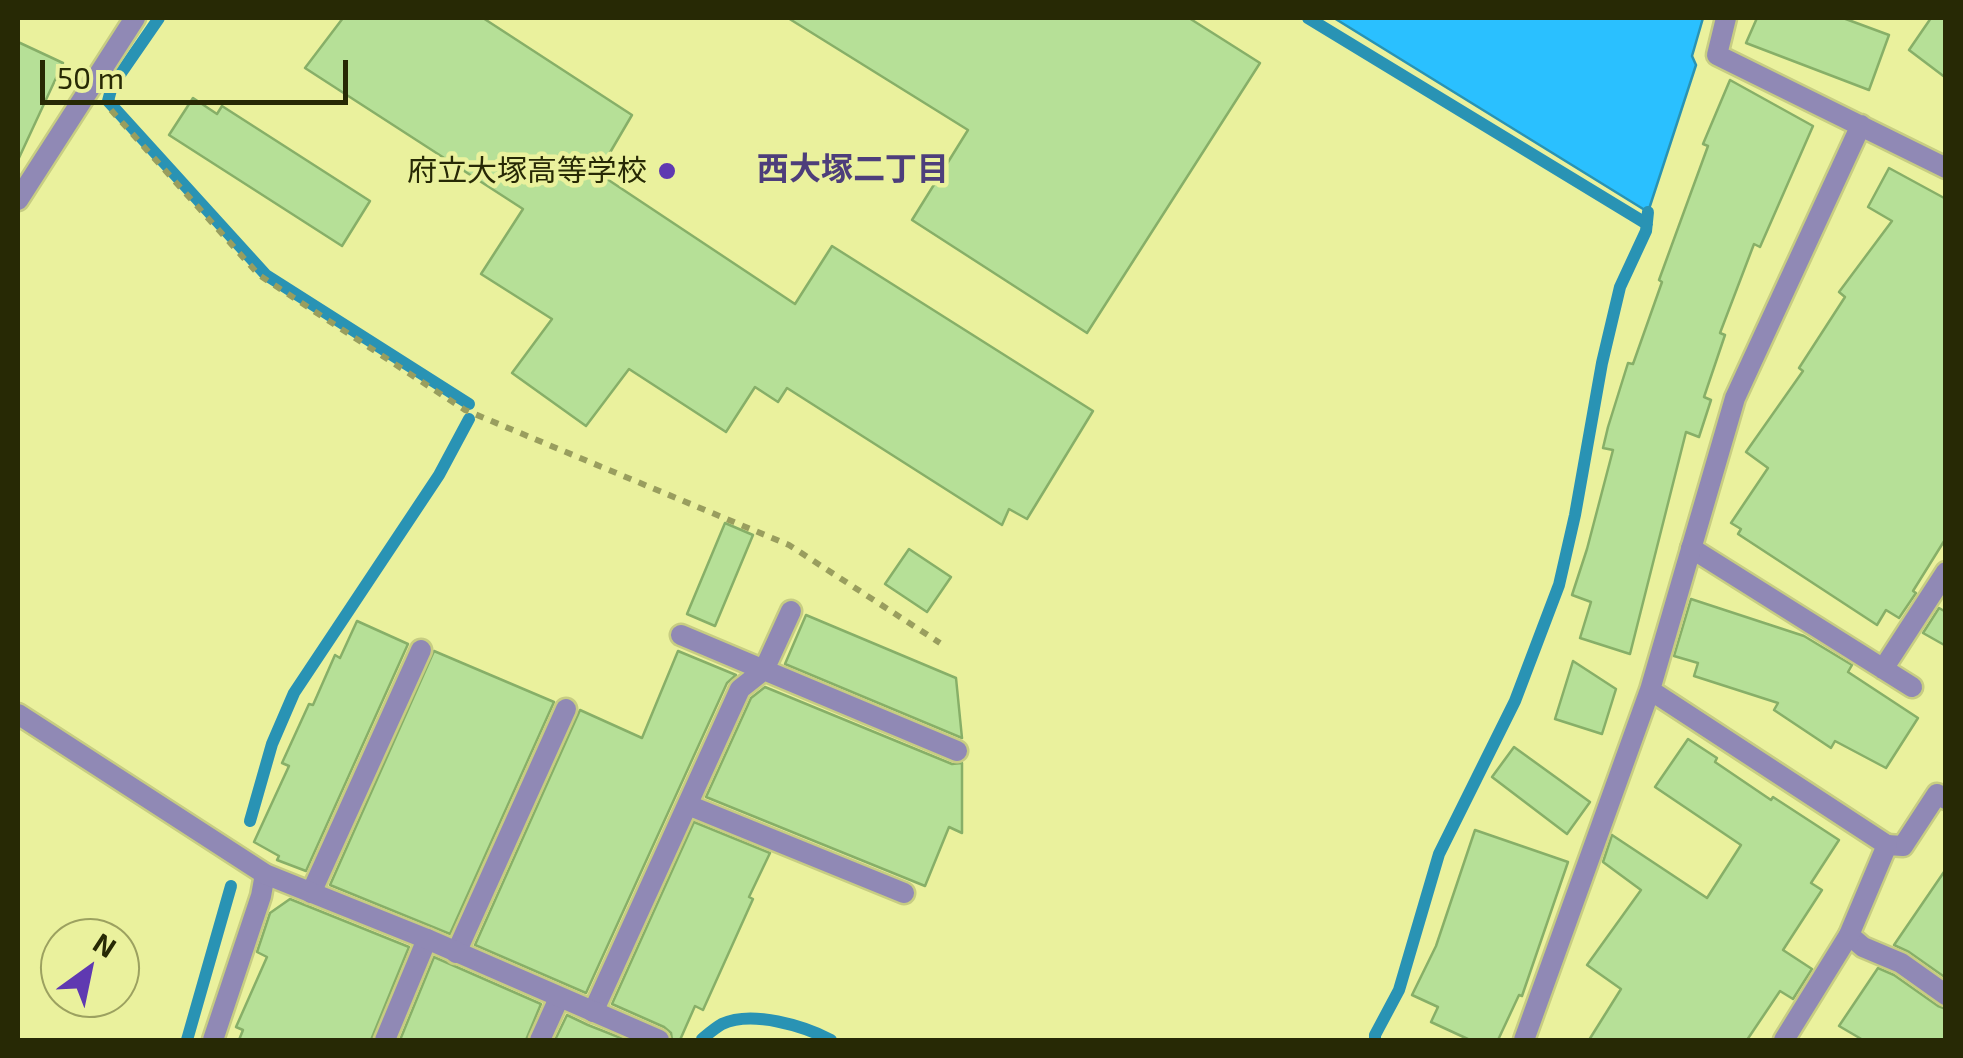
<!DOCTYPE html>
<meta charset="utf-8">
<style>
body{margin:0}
#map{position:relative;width:1963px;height:1058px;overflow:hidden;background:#eaf19d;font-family:"Exo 2",sans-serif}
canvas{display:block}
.frame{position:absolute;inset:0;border:20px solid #272905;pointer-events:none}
.north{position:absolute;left:40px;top:918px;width:100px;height:100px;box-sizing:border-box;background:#eaf19d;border:2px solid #9ca160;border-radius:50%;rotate:33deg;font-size:28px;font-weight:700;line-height:40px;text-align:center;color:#272905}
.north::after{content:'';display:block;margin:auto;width:35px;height:45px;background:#5f39b1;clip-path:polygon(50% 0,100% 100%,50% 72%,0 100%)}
.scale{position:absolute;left:40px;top:60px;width:308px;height:45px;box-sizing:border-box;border:5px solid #272905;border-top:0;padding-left:12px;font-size:30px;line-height:35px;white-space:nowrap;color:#272905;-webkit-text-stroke:8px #eaf19d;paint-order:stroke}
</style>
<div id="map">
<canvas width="1963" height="1058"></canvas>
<div class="frame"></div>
<div class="north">N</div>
<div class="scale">50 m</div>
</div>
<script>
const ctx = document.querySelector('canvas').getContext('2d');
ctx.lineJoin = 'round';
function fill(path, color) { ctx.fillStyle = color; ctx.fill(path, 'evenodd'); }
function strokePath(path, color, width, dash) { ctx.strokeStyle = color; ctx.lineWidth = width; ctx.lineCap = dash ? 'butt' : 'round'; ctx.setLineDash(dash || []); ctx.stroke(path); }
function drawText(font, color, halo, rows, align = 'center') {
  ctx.font = font + ' "Exo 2","Noto Sans JP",sans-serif'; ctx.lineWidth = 9; ctx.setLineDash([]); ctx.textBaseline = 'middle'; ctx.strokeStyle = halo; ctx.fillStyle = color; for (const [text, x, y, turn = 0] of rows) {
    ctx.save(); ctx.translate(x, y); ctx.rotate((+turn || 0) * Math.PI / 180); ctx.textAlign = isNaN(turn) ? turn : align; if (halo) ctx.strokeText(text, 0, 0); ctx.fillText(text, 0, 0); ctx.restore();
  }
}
const water = new Path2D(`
 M1334,18H1703L1692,56L1696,65L1648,212Z`);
fill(water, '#2ac0ff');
strokePath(water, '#2993b4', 2.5);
strokePath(new Path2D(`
 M159,18L112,86L108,101L266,275L469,404
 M1308,18L1647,224
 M250,821L272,744L294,693L439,475L469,419
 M702,1039C708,1034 715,1028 722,1024C752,1010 804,1026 831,1040
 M187,1040L231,886
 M1375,1040V1035L1399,990L1439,854L1515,701L1559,585L1575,515L1602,363L1620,287L1646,231L1648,212`), '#2993b4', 12);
const building = new Path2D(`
 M343,18H483L632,115L598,173L795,304L832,246L1093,411L1027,519L1009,509L1002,525L787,388L778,402L755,387L726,432L629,369L586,426L512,373L552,319L481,274L523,209L305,68Z
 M788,18H1189L1260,63L1087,333L912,220L968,130Z
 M1757,18H1843L1889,35L1869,90L1746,43Z
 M1931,18H1946V78L1909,50Z
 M18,42L63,63L18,160Z
 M1730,80L1813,126L1760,247L1754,244L1720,333L1725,335L1704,397L1711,400L1699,437L1686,432L1630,654L1580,638L1591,602L1572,595L1587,549L1613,450L1603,448L1608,427L1628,363L1633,364L1662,282L1659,280L1708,146L1703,144Z
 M193,98L217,114L222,106L370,201L342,246L169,135Z
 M1889,168L1946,199V538L1913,591L1916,593L1899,618L1886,610L1877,625L1738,534L1741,529L1731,523L1768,468L1746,452L1803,371L1799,368L1845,297L1839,292L1892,221L1868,207Z
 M725,523L753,535L715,626L687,614Z
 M909,549L951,577L927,612L885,584Z
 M1691,599L1804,636L1852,665L1848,672L1918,718L1886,768L1835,741L1831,748L1774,710L1778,703L1694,676L1698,663L1674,656Z
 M1939,608L1946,612V646L1923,633Z
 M806,615L956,678L962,738L785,664Z
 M357,621L408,644L306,871L277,860L279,856L254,842L289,766L282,763L309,704L313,705L335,655L340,658Z
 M434,651L554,702L450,934L330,885Z
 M678,651L736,675L727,683L586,993L475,945L580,710L642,738Z
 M1573,661L1616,689L1602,734L1555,719Z
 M765,687L952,764L962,763V833L949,827L925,886L706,797L751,698Z
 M1688,739L1717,758L1715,762L1771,800L1773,797L1839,840L1811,883L1822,890L1783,950L1812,969L1793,999L1780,991L1747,1040H1589L1621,989L1587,965L1641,890L1603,862L1612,835L1707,898L1741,845L1655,787Z
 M1514,747L1590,802L1567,834L1492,777Z
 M694,822L770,853L749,897L753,899L703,1010L695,1006L680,1040H672L671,1033L664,1027L612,1004Z
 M1475,830L1568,862L1522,996L1519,995L1498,1040H1470L1431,1022L1438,1007L1412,995L1436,946Z
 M1946,869V978L1909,952L1894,945Z
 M290,899L409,947L371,1040H239L243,1030L236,1027L267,957L257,952L270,913Z
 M434,957L541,1004L526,1040H400Z
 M1878,968L1894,975L1938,1006L1946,1009V1040H1863L1839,1026Z
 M567,1015L588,1025L626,1040H555Z`);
fill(building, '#b6e097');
strokePath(building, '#87af68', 2.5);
const lane = new Path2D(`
 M1691,548L1912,687
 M681,635L764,670L791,611
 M1883,669L1946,572
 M688,805L904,893
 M1887,845L1903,846L1937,794L1946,799
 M311,893L421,650
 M1849,935L1863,947L1901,963L1946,995
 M456,953L566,709
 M593,1012L740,689L764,670L957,751
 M213,1040L261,896L265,874
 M385,1040L427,939
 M540,1040L559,998`);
const street = new Path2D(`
 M1726,18L1717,55L1946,168
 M18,200L135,18
 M1650,690L1887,845L1849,935L1784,1040
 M18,714L265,874L427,939L659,1040
 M1524,1040L1650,690L1735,398L1861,125`);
strokePath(lane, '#c7cd82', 25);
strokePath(street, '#c7cd82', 25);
strokePath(new Path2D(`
 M111,110L259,275L465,410L789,545L940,643`), '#999e5e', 6, [8, 8]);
strokePath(lane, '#9089b5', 20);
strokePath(street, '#9089b5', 20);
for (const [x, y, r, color] of [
 [667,171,10,"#5f39b1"]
]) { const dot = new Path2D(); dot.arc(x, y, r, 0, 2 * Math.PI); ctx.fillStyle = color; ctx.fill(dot); strokePath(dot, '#eaf19d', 4); }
drawText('30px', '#272905', '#eaf19d', [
 ["府立大塚高等学校",647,171]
], 'right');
drawText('bold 32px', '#4d3e7b', '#eaf19d', [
 ["西大塚二丁目",853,169]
]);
</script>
